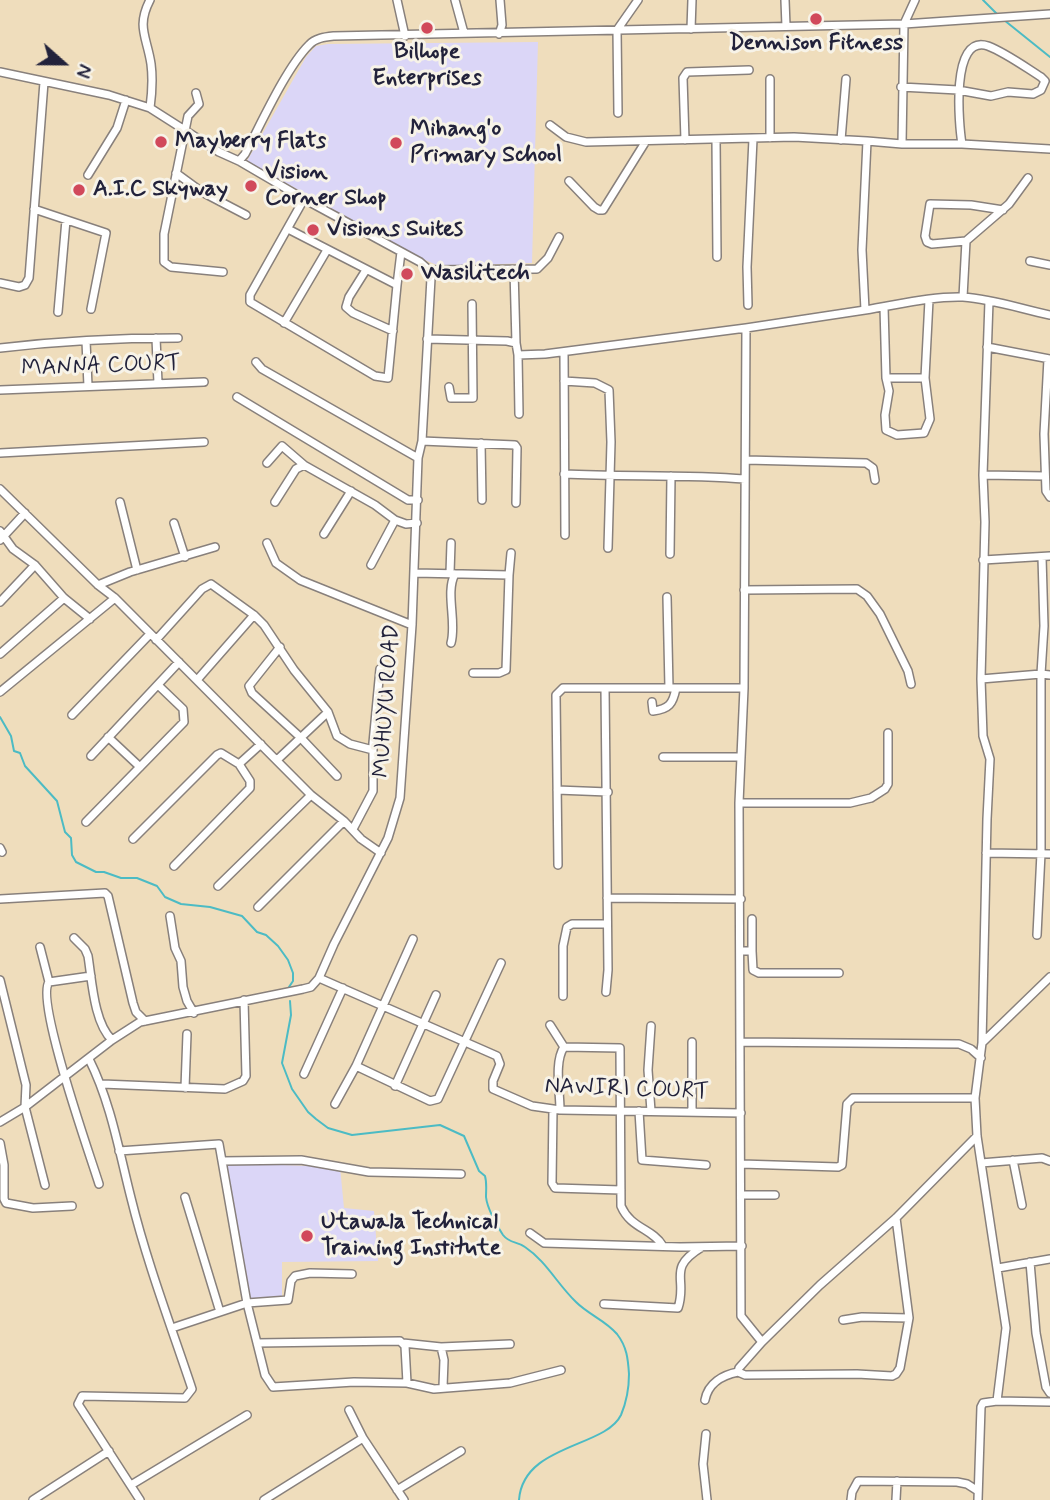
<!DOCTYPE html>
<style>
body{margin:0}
#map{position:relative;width:1050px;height:1500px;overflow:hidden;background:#efddbc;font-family:Mynerve,sans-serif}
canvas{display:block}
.north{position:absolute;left:28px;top:28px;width:70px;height:70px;-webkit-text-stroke:5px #f7f3e8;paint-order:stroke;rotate:111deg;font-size:19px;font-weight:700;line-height:28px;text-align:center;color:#22223b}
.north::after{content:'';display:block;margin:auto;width:24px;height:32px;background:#22223b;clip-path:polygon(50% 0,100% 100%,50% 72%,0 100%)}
</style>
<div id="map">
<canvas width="1050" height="1500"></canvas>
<div class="north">N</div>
</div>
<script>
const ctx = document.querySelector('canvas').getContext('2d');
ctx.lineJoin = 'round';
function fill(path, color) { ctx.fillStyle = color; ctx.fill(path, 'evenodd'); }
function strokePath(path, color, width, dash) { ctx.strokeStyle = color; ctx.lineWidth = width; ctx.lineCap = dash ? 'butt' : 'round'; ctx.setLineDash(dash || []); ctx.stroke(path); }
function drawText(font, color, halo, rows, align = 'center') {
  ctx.font = font + ' Mynerve,sans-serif'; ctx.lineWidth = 6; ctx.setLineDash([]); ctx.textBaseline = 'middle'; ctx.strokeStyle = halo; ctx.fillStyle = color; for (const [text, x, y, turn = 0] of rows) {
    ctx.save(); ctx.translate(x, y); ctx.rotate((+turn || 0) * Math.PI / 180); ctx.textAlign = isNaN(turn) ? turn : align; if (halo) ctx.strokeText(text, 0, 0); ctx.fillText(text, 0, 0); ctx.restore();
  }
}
fill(new Path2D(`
 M538,42L532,263L439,266L418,257L247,161L306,57L316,46L328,44Z
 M225,1163L340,1167L344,1208L374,1211L378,1261L282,1262V1297L249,1301Z`), '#dbd6f7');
strokePath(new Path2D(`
 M983,0L997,14
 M1004,20L1050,57
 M0,717L11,736L14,751L20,753L25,766L57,801L65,832L71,838L72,855L76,862L96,872H104L121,878H137L157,886L165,897L181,904L210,907L242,916L257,932L266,935L278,946L288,960L293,973V981L289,987
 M290,1001L291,1015L282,1063L292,1089L308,1112L316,1119L328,1128L352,1135L440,1125L464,1136L479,1171L485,1176C487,1183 486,1189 486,1197C487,1208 497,1226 503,1235C510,1244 517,1241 525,1247C546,1261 558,1285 576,1302C589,1315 605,1320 617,1334C627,1347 628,1359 629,1374C629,1387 626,1403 621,1415C605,1448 523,1444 519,1500`), '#4cbbc4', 2);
const minor = new Path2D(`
 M397,0L405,36
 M455,0L464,33
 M785,0L786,26
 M691,29L692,0
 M499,34L502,25L500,0
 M0,72L109,95L150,108L219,152L239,161L304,199L420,262L429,270L431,278L422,441L418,458L412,625L400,798L388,838L334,944L319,978L311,987L303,989L140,1022L112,1040L25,1107L0,1122
 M770,79V138
 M901,87L958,90L991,96L1008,92L1033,94L1041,90L1045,81L1041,77C1025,67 1006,53 988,46C950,33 959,126 962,144L1050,149
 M196,93L199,104L188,116L164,234V262L171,267L223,272
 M150,108C152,93 153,79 151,64C147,37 136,27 150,0
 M618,113L617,30L638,0
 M550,125L566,137L586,142L794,137L867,141
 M716,139L717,257
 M685,140L683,78L687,72L749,70
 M841,140L846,79
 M902,144H962
 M239,161L245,154C261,124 286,68 309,45C315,38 325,37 334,36L904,24L1050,14
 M176,173L202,192L246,215
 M88,175L117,128L126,100
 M569,181L594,207L599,210H603L646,141
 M304,199L250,295V302L375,376L388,378L397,285
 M34,209L106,233L91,309
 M288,229L397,285L401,252
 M966,241L932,244L927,242L925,236L930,204L971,205L1003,210
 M1030,261L1050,265
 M366,270L349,297L346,307L353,313L393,331
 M429,270L537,269L548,258L559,237
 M514,270L516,343
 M0,283L19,287L25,285L29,278L44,82
 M963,297L966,241L1009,204L1028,178
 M989,301L983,475L985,522L981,679L983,736L990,759L987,819L982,1043L975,1098L977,1136L1006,1328L997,1401
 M748,305L747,267L753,139
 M884,307L886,378L889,391L885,415L886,430L897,435L924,433L930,419L925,378L929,300
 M865,310C897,305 931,296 963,297C993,299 1021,309 1050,315
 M58,312L66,220
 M284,323L327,250
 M746,328L744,688L739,803L741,1316L762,1342L739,1368L738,1372L745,1375L857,1374L892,1376L896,1374L900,1368L909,1318L896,1218
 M156,338L158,383
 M427,339L507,341L516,343L518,355L545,354L746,328L865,310L862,250L867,141L902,144L904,24L915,0
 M86,341L88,386
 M987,347L1050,359
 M0,348C59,341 118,338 178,338
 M564,352L565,535
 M518,355L519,414
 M1048,359L1044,434L1046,491L1050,497
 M256,362L262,369L418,458
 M886,378H925
 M564,381L595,383L609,390L611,442L608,548
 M449,387L451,398H473L472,304
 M0,390L204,382
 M237,397L408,500H418
 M422,441L515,445L517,448L516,503
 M481,443L482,500
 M0,453L204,442
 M746,460L866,463L873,468L875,480
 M267,463L282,446L304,465
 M564,474C624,477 685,474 745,479
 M983,475L1045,476
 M0,489L98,585L115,598L311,795L344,821L361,839L381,853
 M120,502L137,570
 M275,502L296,469L304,465L375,505L395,520L406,524L417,523
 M174,523L185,557
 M0,531L13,549L35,565L64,598L90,619
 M324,534L351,491
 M0,540L25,513
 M267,543L276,563L300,580L412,625
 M670,554L671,476
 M1042,557L1044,626L1041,674L1050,675
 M983,560L1050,556
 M371,565L395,520
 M415,573L509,575L506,670L499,673H473
 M450,573L451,543
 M509,575L511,553
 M98,585L130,572L215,547
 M744,590L857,589L867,596L880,614L908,671L911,684
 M667,597L669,688
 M0,602L35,565
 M156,640L202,589L211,584L254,615
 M451,643C457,622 445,592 455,574
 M280,647L249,686L252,693L300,737L337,776
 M0,654L64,598
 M981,679L1041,674V853L1037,935
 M197,680L254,615L264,625L294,670L328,712L337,736L350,744L373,750
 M0,692L115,598
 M652,702L653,711C669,709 673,704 676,688
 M72,715L150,634
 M108,737L140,767
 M91,756L179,662
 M663,757H741
 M277,760L328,712
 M557,790L608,792
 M739,803H850L871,798L885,789L888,784V733
 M86,822L184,722L183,709L158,685
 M353,829L373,791V743L380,669
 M133,839L217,755L221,753L239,764L261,744
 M0,848L2,852
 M986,853L1050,854
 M558,865L556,695L563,688H605
 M174,866L250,788V781L239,764
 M218,886L311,795
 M607,898L741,899
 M0,899L105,893L108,896L133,1003L136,1012L145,1021
 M258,907L344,821
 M170,916L175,948L181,961L183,987L187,1001L194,1013
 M74,938L85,949L88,956C92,981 94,1023 112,1040
 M40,947L49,982
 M741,951H752L753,970L759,973H839
 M752,951V919
 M319,978L497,1056L500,1064L493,1081V1089L532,1106L560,1110L741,1113
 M0,980L26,1085L25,1107L45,1185
 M49,982C35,1000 90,1155 99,1184
 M49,982L91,976
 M606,992L608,970L605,688H744
 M563,996V946L567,927L572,924H607
 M550,1025L564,1047
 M651,1026L648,1070L651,1111
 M740,1042L959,1044L971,1049L981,1058
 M983,1042L1050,977
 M89,1059C111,1103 119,1151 131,1198C147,1263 171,1326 192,1389L185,1398L82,1396L78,1404L140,1500
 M356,1066L430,1101L438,1099L501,963
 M304,1074L343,988
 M102,1084L225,1089L243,1081L246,1076L244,1000
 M395,1086L436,995
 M185,1088L187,1034
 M335,1104L356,1066L413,939
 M553,1109L552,1183L555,1188L621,1190
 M560,1110C560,1091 554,1062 564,1047L620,1048L621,1206C631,1229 652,1228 663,1246
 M639,1111L642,1160L706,1165
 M692,1112V1042
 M0,1143L4,1165V1199L6,1203L33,1208L72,1206
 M119,1151L219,1144L247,1303L265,1375L273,1387L354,1382L407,1383L434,1389L510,1383L561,1370
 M1013,1160L1022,1205
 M222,1161L301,1160L369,1172L461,1174
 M981,1163L1042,1158L1050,1161
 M741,1164L838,1167L842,1165L847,1104L853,1098H975
 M741,1195H775
 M185,1197L220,1312
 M530,1233L544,1243L680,1247L742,1246
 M1030,1262L1036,1333L1046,1387L1050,1393
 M998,1268L1050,1259
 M604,1304L678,1308C688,1278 666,1269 702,1247
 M843,1320L862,1317L909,1318
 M172,1328L247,1303L288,1300L291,1281L295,1276L310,1273L352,1274
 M762,1342L820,1285L896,1218L977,1136
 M257,1343L400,1341L405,1346L407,1383
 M403,1343L441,1347L510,1344
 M441,1347L444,1360L443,1387
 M705,1400C708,1383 723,1375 738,1372
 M349,1410L363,1438L404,1500
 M706,1434L703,1464L707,1500
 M131,1485L247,1415
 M397,1490L461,1451
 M33,1500L109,1451
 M264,1500L363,1438
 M851,1500L852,1492L858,1481L957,1482L967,1484L978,1491
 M896,1500L897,1481
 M978,1500L981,1407L983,1403L997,1401L1050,1402`);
strokePath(minor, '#88807c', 10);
strokePath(minor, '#fff', 7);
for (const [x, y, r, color] of [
 [816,19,7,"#d1495b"],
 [427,28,7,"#d1495b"],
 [161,142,7,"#d1495b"],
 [396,143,7,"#d1495b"],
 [251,186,7,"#d1495b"],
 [79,190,7,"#d1495b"],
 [313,230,7,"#d1495b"],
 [407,274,7,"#d1495b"],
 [307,1236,7,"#d1495b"]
]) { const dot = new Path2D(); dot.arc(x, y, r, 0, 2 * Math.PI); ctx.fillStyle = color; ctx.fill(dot); strokePath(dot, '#f7f3e8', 2.5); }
drawText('bold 23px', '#22223b', '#f7f3e8', [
 ["Dennison Fitness",816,44,"center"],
 ["Bilhope",427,53,"center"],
 ["Enterprises",427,79,"center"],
 ["Mihang'o",410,130],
 ["Primary School",410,156],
 ["Mayberry Flats",175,142],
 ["Vision",265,173],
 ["Corner Shop",265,199],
 ["A.I.C Skyway",93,190],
 ["Visions Suites",327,230],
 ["Wasilitech",421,274],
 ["Utawala Technical",321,1223],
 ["Training Institute",321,1249]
], 'left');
drawText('23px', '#22223b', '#f7f3e8', [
 ["MANNA COURT",101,367,-2],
 ["MUHUYU ROAD",388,701,-86],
 ["NAWIRI COURT",627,1090,2]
]);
</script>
